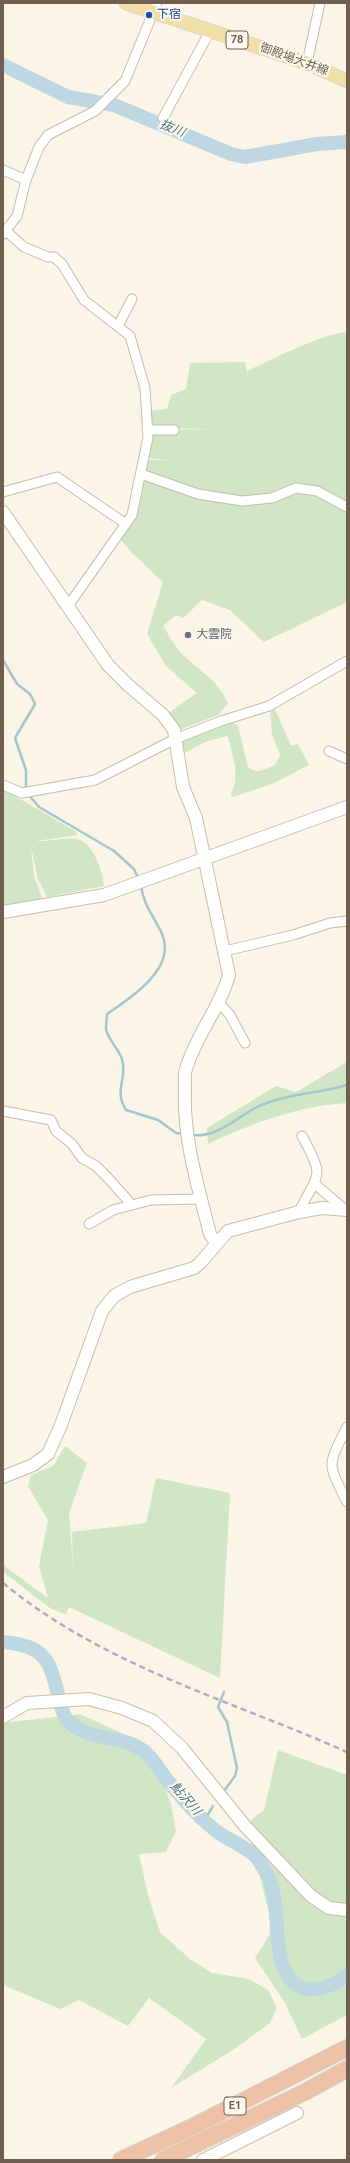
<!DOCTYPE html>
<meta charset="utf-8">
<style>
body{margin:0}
#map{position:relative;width:350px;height:2163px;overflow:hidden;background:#faf5e7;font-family:Roboto,sans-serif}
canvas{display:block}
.frame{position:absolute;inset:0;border:4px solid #705f4f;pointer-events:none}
</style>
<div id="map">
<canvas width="350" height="2163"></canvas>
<div class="frame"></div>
</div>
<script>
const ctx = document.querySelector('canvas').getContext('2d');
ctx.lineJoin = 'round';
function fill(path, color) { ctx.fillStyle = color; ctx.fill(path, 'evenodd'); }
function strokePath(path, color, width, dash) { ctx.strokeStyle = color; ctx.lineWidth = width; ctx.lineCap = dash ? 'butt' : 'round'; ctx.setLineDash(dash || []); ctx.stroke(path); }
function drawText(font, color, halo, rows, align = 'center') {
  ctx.font = font + ' Roboto,"Noto Sans JP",sans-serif'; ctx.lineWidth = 4; ctx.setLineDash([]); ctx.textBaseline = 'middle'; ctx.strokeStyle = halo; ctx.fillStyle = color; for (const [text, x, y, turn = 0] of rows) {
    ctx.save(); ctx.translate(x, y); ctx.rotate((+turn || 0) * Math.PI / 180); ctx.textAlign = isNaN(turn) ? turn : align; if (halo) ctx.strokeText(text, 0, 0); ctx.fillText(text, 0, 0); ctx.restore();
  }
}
fill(new Path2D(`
 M347,332V602L264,642L230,610L202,600L183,618L176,615L163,626C169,635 175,647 183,655C199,670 220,682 228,704L218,715L174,732L164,716L197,693L166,666L147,634L163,582L130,551L119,537L125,524L146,459L170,461L145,457L147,430L216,429L148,428V411L167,409L171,395L186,389L190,363L245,362L250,389L247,371C271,360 324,333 347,332Z
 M275,709L291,746L298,744L309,765L272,784L232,797L231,794C241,776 232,755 228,736L207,741L181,755L179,738L230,722L238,726L248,767C256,775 266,769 275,765L280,755L272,734L270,711Z
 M3,789L75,831L78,835L36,841C46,842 70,837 77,839C93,842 103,872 104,886L47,897L38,879L31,847L34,876L44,903L3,910Z
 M347,1062V1103C299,1106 252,1123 208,1144L207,1128L276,1086L296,1092Z
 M65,1446L87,1463L69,1513L73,1569L72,1532L146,1523L156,1478L230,1493L220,1678L69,1607L66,1615L50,1608L3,1572V1565L48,1598L39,1566L48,1520L28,1486L31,1475L53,1466Z
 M80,1714L150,1746L171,1804L176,1831L166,1852L139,1854L148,1895L160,1932L190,1959L212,1973L249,1979L268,1990L277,2008L270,2023L236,2048L171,2088L206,2039L149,1998L128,2026L79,2000L60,2009L3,1985V1723Z
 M278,1750L347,1775V2015L302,2039L284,2001L255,1958L278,1921L268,1909L248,1830L252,1819L264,1810Z`), '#d0e6c7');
strokePath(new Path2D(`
 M3,660L17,684L30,694L35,704L15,738L26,770V790
 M28,794L39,807L114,851L134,869L139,880
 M141,886C144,907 154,916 162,934C177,968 131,998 107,1014C107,1018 106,1024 106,1029C108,1040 119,1049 122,1059C128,1080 113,1089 126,1110L158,1120L176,1133L185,1134
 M192,1135C216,1138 235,1119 255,1108C283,1094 317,1094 347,1085
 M224,1692L218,1707L227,1722L237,1768L235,1776L224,1791
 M204,1821L213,1806`), '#a5c5d1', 2.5);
strokePath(new Path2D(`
 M3,65L68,97L114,105L231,154L245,157L317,144L347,142
 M3,1642C46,1646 50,1660 59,1699C62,1709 63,1717 70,1723C91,1742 125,1734 146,1753C154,1760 161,1772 168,1781C183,1800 200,1819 219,1833C229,1840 250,1849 257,1858C261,1864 266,1872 269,1878C282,1909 270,1956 292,1981C307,1997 333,1987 347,1975`), '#bed7e1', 14);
const street = new Path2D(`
 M307,63L320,3
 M163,118L210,31
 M3,170L26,180
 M6,231L24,247L48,257H54L62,264L84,300L130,336L145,388L148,437L132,515L68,606
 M3,234L17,216L26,180L39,147L48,135L95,111L125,81L157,3
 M118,326L132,299
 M147,430H174
 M141,474L198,494L242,501L272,498L296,488L317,491L347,507
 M3,492L57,477L126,524
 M329,751L347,759
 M3,785L22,793L95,780L175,739L221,721L269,706L347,661
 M225,951L293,935L330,923L347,921
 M219,1003L230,1015L245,1043
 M3,1111L51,1120L56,1131L72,1144L82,1158L96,1166L108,1178L132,1205
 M315,1184L344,1209
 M299,1212C318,1172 326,1179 302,1136
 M89,1224L113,1210L151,1200L202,1199
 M347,1427C327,1467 327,1462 347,1502`);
const secondary = new Path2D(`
 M3,512L108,665L128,685L163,715L174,730L183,787L196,818L229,975C220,1008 196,1035 186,1069C184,1075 185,1083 185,1090C183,1139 198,1186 210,1234L216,1243
 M3,912L104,895L347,807
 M3,1477L33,1465L48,1454L61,1425L102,1311L114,1296L130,1287L194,1268L200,1263L228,1231L299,1212L322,1208L347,1210
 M3,1717L27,1703L89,1699L122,1708L153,1721L182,1748L245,1826L311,1896L329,1908L347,1910
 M203,2160L297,2113`);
const primary = new Path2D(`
 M126,3L307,63L347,81`);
const highway = new Path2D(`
 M121,2160L192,2127L347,2048
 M163,2160L305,2092L347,2069`);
strokePath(street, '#c7bcad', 11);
strokePath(secondary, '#cabdaa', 14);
strokePath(primary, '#dad5d1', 15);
strokePath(highway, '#dad5d1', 18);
strokePath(street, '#fff', 9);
strokePath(secondary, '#fff', 12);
strokePath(primary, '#f0dfa7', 13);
strokePath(highway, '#ecc1a5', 16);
strokePath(new Path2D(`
 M3,1583C104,1666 230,1700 347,1752`), '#b9a7c2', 2.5, [6, 4]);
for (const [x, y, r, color] of [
 [149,15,4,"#1a4fb4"],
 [188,635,4,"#6b7280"]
]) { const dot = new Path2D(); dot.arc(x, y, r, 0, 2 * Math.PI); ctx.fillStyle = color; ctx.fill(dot); strokePath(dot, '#fdf9ed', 1.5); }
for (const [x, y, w] of [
 [237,40,22],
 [235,2106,22]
]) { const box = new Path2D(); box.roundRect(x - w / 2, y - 9, w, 18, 3); ctx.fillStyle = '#fdf9ed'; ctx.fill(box); strokePath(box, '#705f4f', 1); }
drawText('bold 11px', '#705f4f', null, [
 ["78",237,40],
 ["E1",235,2106]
]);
drawText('12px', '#164399', '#fdf9ed', [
 ["下宿",157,15]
], 'left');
drawText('12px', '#705f4f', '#fdf9ed', [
 ["御殿場大井線",294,60,20]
]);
drawText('12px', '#5b616d', '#fdf9ed', [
 ["大雲院",196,635]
], 'left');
drawText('italic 13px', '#4e7788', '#fdf9ed', [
 ["抜川",172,129,23],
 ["鮎沢川",185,1799,49]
]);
</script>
